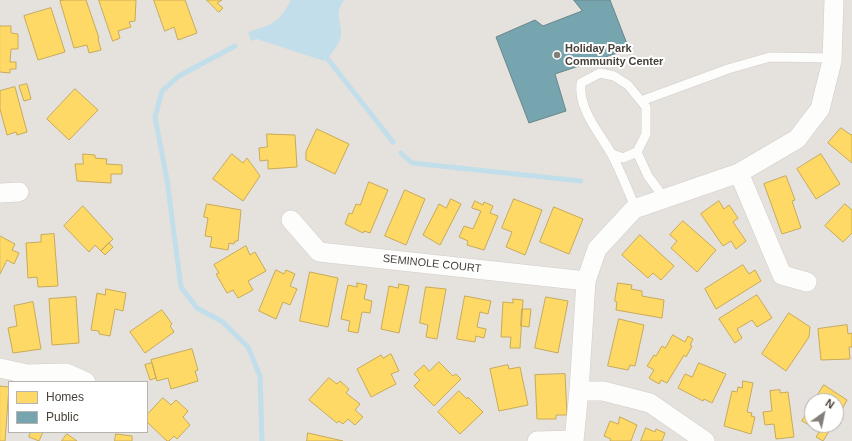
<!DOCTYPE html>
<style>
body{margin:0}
#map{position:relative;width:852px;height:441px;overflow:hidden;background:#f2f0ee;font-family:Arial,sans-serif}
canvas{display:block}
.legend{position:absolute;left:8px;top:381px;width:140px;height:52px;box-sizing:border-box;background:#fff;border:1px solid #b6b3b0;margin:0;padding:5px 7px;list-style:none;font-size:12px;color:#48413a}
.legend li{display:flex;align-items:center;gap:8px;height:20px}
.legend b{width:20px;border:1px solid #b6b3b0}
.north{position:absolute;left:804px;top:393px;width:40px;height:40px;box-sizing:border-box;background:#fff;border:1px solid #b6b3b0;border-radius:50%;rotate:33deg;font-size:11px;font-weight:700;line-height:16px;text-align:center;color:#48413a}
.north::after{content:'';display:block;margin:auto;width:14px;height:18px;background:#847e79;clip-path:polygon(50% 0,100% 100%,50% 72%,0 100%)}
</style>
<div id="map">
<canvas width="852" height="441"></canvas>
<ul class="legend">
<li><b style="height:11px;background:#ffd966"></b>Homes</li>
<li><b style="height:11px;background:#76a5af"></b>Public</li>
</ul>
<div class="north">N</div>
</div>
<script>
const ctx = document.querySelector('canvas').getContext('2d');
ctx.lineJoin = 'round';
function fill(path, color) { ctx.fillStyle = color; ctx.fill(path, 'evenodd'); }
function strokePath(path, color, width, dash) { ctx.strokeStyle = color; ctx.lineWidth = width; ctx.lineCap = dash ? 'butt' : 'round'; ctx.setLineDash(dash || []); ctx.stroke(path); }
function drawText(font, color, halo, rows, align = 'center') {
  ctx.font = font + ' Arial,sans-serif'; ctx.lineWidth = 4; ctx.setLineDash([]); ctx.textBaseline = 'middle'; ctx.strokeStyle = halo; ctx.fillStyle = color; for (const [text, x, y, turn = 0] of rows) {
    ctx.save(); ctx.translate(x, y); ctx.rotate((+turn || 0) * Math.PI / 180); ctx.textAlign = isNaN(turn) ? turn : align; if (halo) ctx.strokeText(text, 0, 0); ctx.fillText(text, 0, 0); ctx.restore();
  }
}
fill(new Path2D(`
 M0,0H852V441H0ZM9,382H147V432H9ZM812,401H836V425H812Z`), '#e5e1dc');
fill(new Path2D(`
 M291,0H344C335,13 340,16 341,31C342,42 332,54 324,61L257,39L251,41L248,32C273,24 278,24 291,0Z`), '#c3deeb');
const homes = new Path2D(`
 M65,0H86L99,38L98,39L101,50L89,53L87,45L74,48L60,1Z
 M99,0H136L135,21L129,22L131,27L118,31L120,38L113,41Z
 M154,0H185L197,33L178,40L174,27L165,31Z
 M207,0H222L217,3L223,8L219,12Z
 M51,8L65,52L38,60L24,16Z
 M0,26H11V33L18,34V49H11L10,62H16V69H10V73L0,72Z
 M27,84L31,99L24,101L19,86Z
 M15,87L27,132L17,135L16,132L7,135L0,109V91Z
 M75,89L98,110L69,140L47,119Z
 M841,128L851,135L852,134V163L828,143Z
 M317,129L349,144L335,174L306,160V152Z
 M267,134L295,135L297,167L268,169V160L260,161L259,148L267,147Z
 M83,154L95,155V158L107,159L106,164L122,165V174H111V183L77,181L75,164H83Z
 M232,154L243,163L247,158L260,176L243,201L213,179Z
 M821,154L840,184L816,199L797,169Z
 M786,176L795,200L792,201L801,228L782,234L764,184Z
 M369,182L388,190L370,233L364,231L363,233L345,224L349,213L352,214L356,204L360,205Z
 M405,190L425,199L406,245L385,236Z
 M451,199L461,204L440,245L423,235L439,204L446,208Z
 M514,199L542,210L525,255L506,247L512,232L502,228Z
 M475,201L483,205L484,202L493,206L490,213L498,216L484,250L467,245L468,241L459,237L464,226L473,229L481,211L472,208Z
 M719,201L724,209L729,205L738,218L733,222L746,241L736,249L731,241L723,246L701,214Z
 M207,204L241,210L238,241H235L234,244L229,243L228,250L210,247L212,237L205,236L208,218L204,217Z
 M845,204L852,210V233L843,242L825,226Z
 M83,206L113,239L101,251L95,245L89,252L64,226Z
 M554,207L583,219L569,254L540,242Z
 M683,221L716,250L697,272L671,248L677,241L670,235Z
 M54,234L58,286L38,287L37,277L28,278L26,243L41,242V235Z
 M640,235L674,266L661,280L653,273L648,278L622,255Z
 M0,236L15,244L12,250L19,253L14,264L7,260L0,274Z
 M109,243L113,247L105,255L101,251Z
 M246,246L250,255L255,252L266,271L248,281L253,290L238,298L233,290L227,293L216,274L219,273L214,265Z
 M743,265L749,274L755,270L761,281L716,309L705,289Z
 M276,270L284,274L286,270L295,274L290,286L297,289L290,305L283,302L276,319L259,311Z
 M310,272L338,278L328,327L300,321Z
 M357,283L367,285L364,299L372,301L370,313L362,312L358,333L348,331L350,321L341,319L348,285L357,287Z
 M618,283L632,285L631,289L642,291V296L664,300L662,318L616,310L617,302L615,301Z
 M399,284L409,286L399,333L381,329L389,286L398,288Z
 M426,287L446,289L437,339L426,337L428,325L420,323Z
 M106,289L126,293L123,311L115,309L110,336L99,334V331L91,330L97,293L105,295Z
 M757,295L772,318L757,327L752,320L737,329L742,338L735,343L719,319Z
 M465,296L491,301L488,314L480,312L477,327L486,329L484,338L476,336L475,342L457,339Z
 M76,297L79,343L52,345L49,299Z
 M546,297L568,301L558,353L535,348Z
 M513,299L523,300L520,348H510L511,337H501L503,302L513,303Z
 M33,302L41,349L13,353L8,328L17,326L14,306Z
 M522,309H531L529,327L521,326Z
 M162,310L172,324L170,326L174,332L145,353L130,332Z
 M789,313L810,327L809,337L786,371L762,354Z
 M619,319L644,325L635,366L630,365L628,370L608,366Z
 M847,325L848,334L852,333V347H849L850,359L821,360L818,329Z
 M673,335L685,342L688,336L693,339L690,345L692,346L686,357L684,355L667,383L661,380L659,384L649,378L654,370L647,366L654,355L656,356L662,346L665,348Z
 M192,349L198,370L195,371L198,381L171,389L168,378L157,381L151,360Z
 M391,354L399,371L391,374L396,384L371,397L357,369L381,355L383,358Z
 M439,362L453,376L456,374L461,379L434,406L414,386L420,380L414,374L424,365L429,371Z
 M152,363L156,378L150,380L145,365Z
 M699,363L726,374L712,403L704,399L703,401L678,388L685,374L692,377Z
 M508,365L509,369L520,367L528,405L499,411L490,369Z
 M565,374L567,415H556V419H537L535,375Z
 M329,378L337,384L340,381L349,389L346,393L360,404L355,410L363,417L355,425L348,419L343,424L339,421L337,423L309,400Z
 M743,381L753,383L747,412L752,413L751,416L755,417L751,434L724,426L732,391L737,392L738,387L742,388Z
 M824,385L847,400L836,420V401H814Z
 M0,386L9,387L5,441H0Z
 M780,390V393L788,392L794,437L776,439L774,424L765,425L763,412L772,411L770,391Z
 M459,391L467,399L468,397L483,412L460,434L438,412Z
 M163,398L171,405L176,400L188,411L183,417L190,425L177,439L174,436L169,441H167L147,422V415Z
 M812,405V425H833L823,441L816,437L820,431L802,421Z
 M620,417L637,425L631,441H610L611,439L604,436L610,421L618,424Z
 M646,428L655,432L656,429L665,433L662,441H641Z
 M31,432H43L39,441L29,437Z
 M308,433L343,441H307Z
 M67,434L77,441H62Z
 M116,434L132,436V441H115Z`);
fill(homes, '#ffd966');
strokePath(homes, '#c8ab59', 1);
const public = new Path2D(`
 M574,0H610L629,49L555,74L566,111L529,123L496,37L535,20L543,26L582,11Z`);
fill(public, '#76a5af');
strokePath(public, '#68878c', 1);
strokePath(new Path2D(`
 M235,46L179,76L162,91L155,117L167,180L181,287L197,308L223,322L248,347L260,376L262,441
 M327,58L393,142
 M401,153L412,163L581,181`), '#c3deeb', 5);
const service = new Path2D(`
 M641,101L728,69L770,57L832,58
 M612,154L623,158L637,152
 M636,209C628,191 621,172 612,155C600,133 578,110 581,83L600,73L614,76L628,85L646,107V134L637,152L648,176L665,199`);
const minor = new Path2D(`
 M739,173L782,275L807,282
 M0,193L19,192
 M291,220L319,252L586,281
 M0,368L27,374L66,373L86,382
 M579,391H603L650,403L705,441
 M537,441L574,440
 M574,441L579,391L586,281L597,249L634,209L739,173L797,139L820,109L832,61L834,0`);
strokePath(service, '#d0cecb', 10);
strokePath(minor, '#d0cecb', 20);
strokePath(service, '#fdfdfc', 9);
strokePath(minor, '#fdfdfc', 19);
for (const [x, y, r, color] of [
 [557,55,4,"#847e79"]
]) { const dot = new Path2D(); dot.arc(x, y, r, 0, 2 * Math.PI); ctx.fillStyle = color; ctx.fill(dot); strokePath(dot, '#fff', 1.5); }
drawText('bold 11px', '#48413a', '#fff', [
 ["Holiday Park",565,49],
 ["Community Center",565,62]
], 'left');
drawText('11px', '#48413a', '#fff', [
 ["SEMINOLE COURT",432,264,6]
]);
</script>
